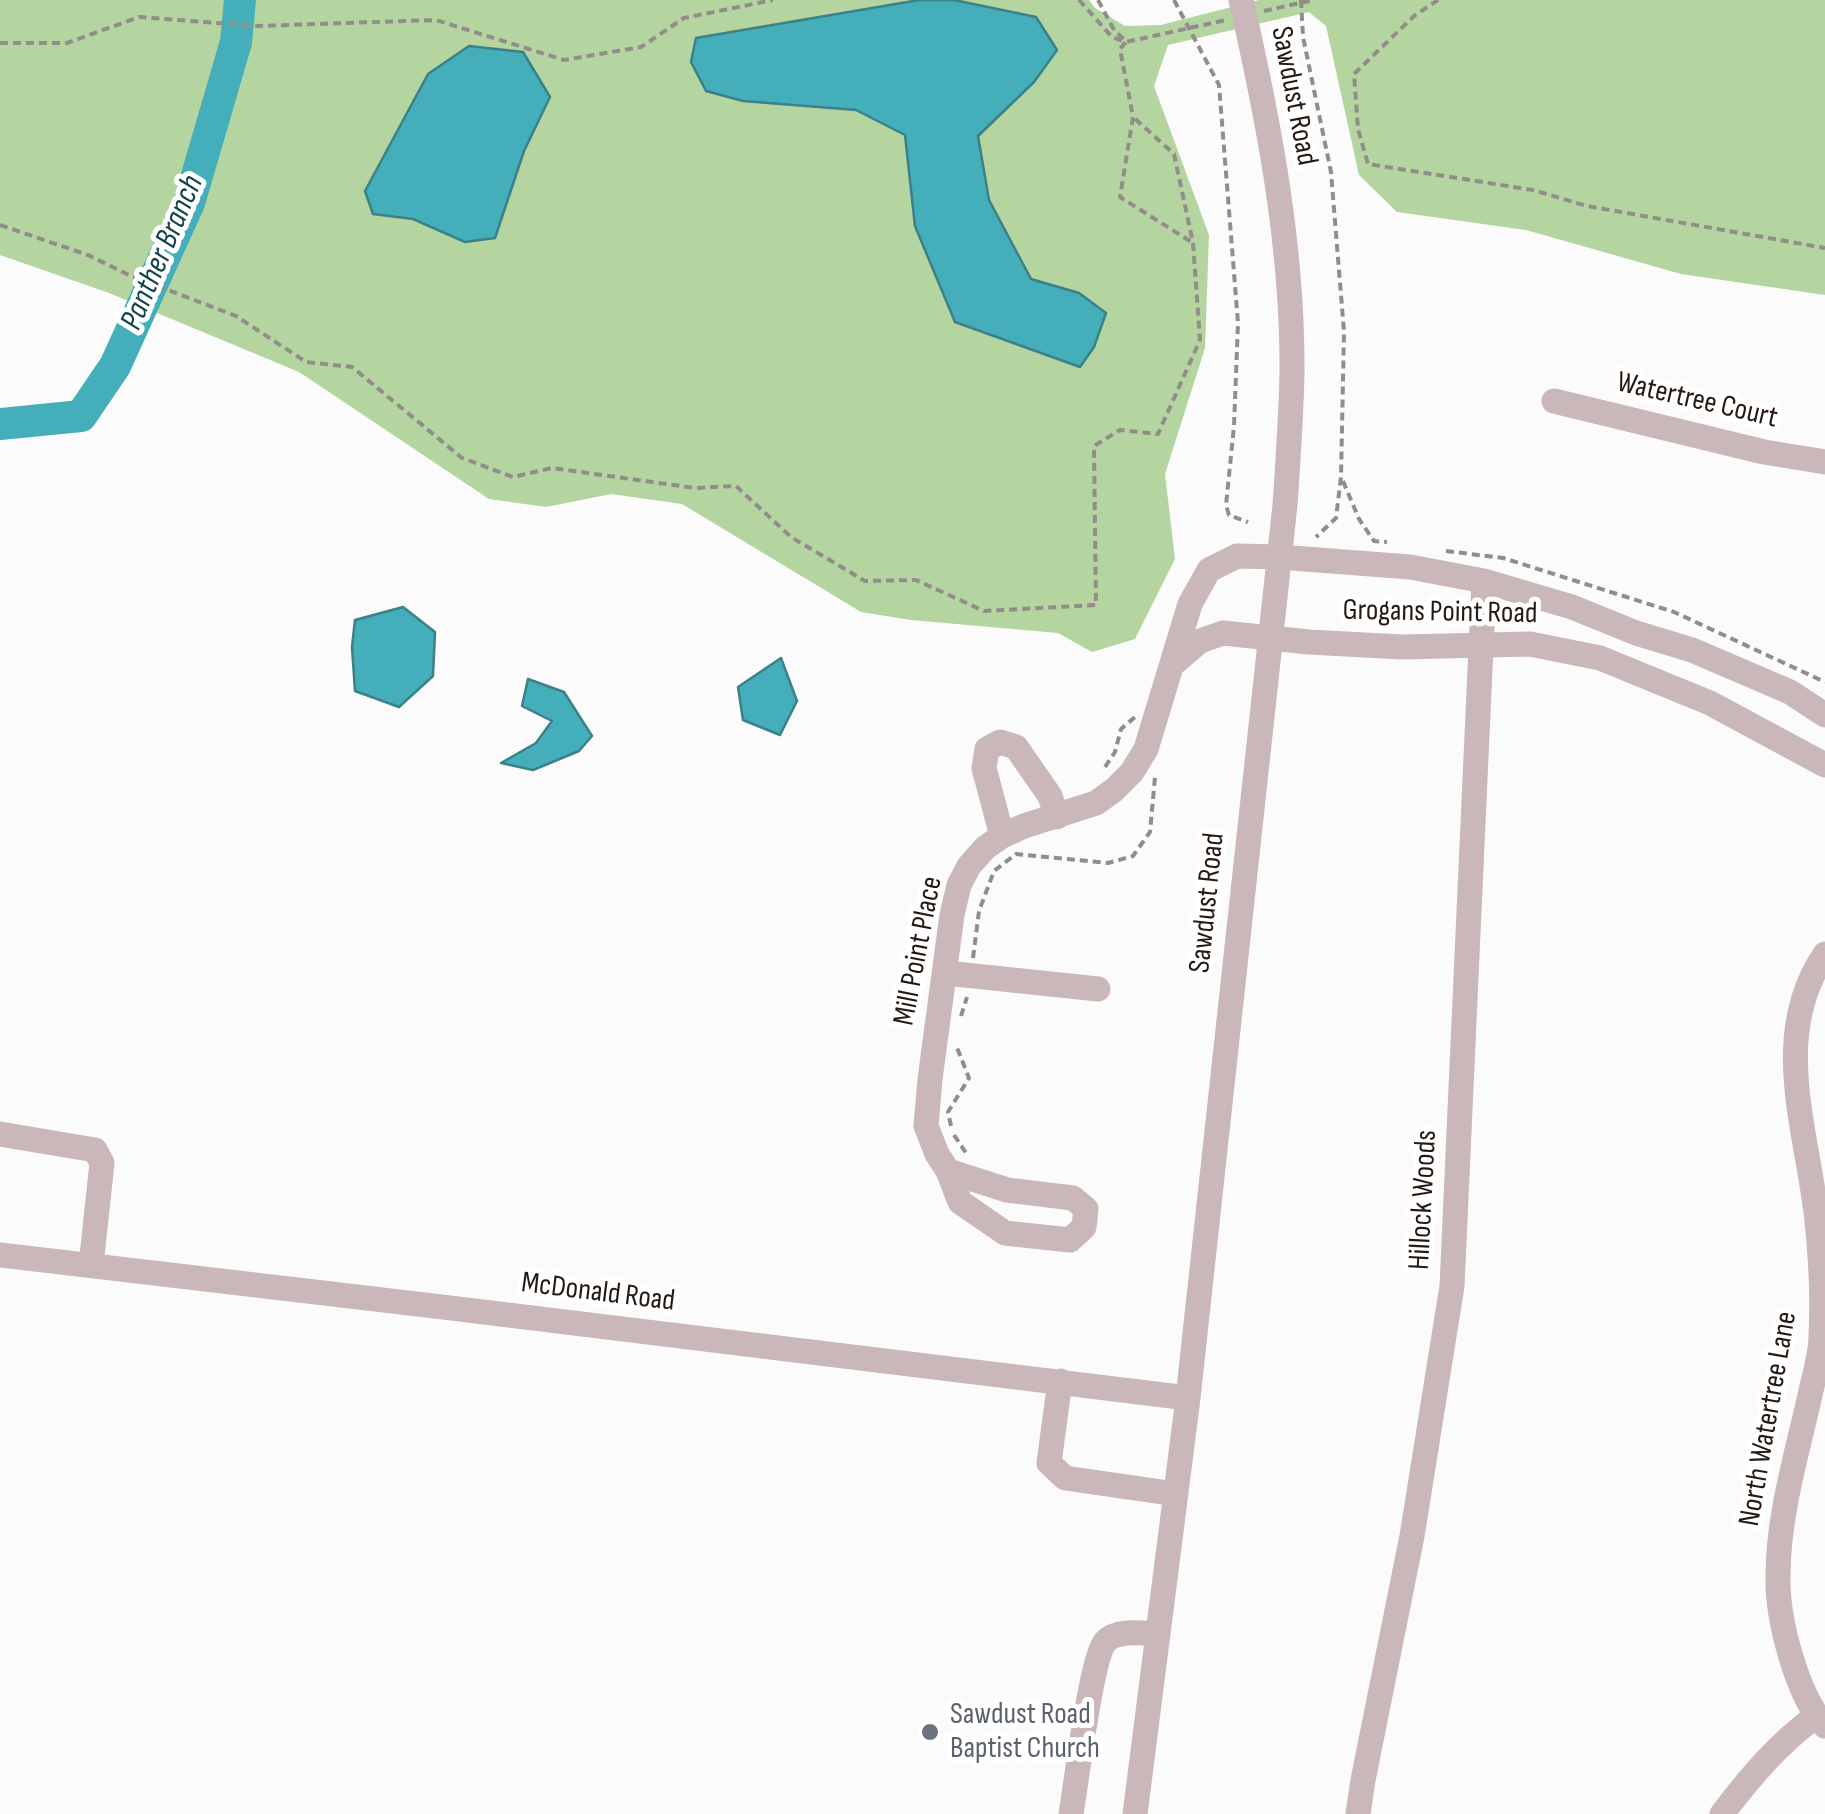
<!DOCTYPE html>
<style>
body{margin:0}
canvas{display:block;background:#fbfbfb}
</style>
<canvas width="1825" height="1814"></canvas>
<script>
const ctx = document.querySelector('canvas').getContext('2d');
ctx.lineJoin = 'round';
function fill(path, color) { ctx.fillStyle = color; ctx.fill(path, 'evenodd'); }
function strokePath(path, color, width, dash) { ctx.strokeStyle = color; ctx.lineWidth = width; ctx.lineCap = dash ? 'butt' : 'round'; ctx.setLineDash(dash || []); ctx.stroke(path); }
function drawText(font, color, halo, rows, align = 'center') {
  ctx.font = font + ' "Sofia Sans Condensed",sans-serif'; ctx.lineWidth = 10; ctx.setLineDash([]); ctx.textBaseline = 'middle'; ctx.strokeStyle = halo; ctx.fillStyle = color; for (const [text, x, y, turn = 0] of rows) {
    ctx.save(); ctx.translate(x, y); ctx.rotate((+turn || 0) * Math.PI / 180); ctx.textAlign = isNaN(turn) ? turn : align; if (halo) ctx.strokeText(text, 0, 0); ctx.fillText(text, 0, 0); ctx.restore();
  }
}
fill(new Path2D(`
 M0,0H1089L1095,8L1125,26L1161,25L1259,0H1825V295L1681,274L1526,230L1397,212L1359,175L1326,26L1309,12L1168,45L1154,86L1209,235L1205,348L1165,474L1175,559L1135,639L1092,652L1058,633L911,620L861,612L682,504L611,494L546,507L489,499L299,372L109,293L0,255Z`), '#b4d4a0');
const water = new Path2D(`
 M919,0H954L1036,17L1057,50L1034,82L978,136L989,200L1031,279L1079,293L1106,313L1094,347L1080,367L955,322L915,226L905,135L856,110L743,101L706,91L691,62L696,38Z
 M469,46L523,52L550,97L524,151L495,238L465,242L413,219L373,214L365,191L428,74Z
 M403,607L435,632L433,676L399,707L355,691L352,647L355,620Z
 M781,658L797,701L780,735L743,720L738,687Z
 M528,679L564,692L592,736L579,751L533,770L501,763L536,743L552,721L522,706Z`);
fill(water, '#45aebb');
strokePath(water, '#3b8188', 2.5);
strokePath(new Path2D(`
 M0,424L81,416L115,366L189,203L236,42L240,0`), '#45aebb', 32);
strokePath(new Path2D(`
 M1079,0L1112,37L1126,42L1120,49L1133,117L1120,197L1193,243
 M1098,0L1113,28L1126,42L1226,20
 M1174,0L1219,85L1238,323L1234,426L1226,505L1229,515L1248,522
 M1301,0L1303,37L1331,172L1344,332L1341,477L1336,518L1316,537
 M1438,0L1414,16L1354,74L1358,129L1368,164L1533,190L1587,206L1825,248
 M1264,11L1313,0
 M0,43H67L139,17L257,26L436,20L564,60L641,47L684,18L773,0
 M0,225L88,255L129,275L236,316L306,362L352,367L462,458L513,477L552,468L695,488L736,486L791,537L865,581L916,580L984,611L1096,605L1094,446L1120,430L1158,434L1200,340L1193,243L1174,154L1133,117
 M1343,481L1359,519L1374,541L1387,542
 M1446,551L1503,558L1674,612L1825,682
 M1105,767L1115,752L1121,729L1135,717
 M973,958L979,911L994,871L1016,854L1108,863L1133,856L1150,832L1155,777
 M961,1016L967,997
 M951,1126L948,1112L969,1078L956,1045
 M954,1135L968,1156`), '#938d89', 4, [8, 5]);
strokePath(new Path2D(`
 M1554,401L1764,452L1825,462
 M1173,664L1200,641L1223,633L1309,642L1402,647L1530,644L1600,658L1710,703L1825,765
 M1002,836L984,768L987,749L1000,742L1016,747L1050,796L1057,817
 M1825,954C1769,1036 1808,1132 1817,1221C1821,1259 1823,1298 1821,1336C1821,1355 1814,1376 1810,1395C1797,1454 1778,1515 1778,1576C1777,1618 1796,1694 1825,1726
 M946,973L1098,989
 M0,1134L95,1150L102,1163L91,1265
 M948,1171L1007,1190L1073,1198L1086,1209L1084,1227L1070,1240L1005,1233L960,1202L948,1171L937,1154L926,1126L930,1079L952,915L959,885L969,866L985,848L1002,836L1024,826L1096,803L1114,790L1132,772L1146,749L1190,604L1209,570L1237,556L1279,557L1410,567L1484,581L1572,607L1636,633L1692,650L1790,692L1825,715
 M0,1255C396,1302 793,1347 1188,1398
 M1060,1381L1049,1463L1065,1478L1176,1494
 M1071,1814C1076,1785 1091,1659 1105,1642C1116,1629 1143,1633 1158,1634
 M1135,1814L1188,1398L1285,505C1288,461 1291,418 1292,374C1293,248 1269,122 1241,0
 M1358,1814L1363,1780L1412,1536L1452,1286L1484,581
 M1722,1814C1751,1776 1778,1744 1816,1716`), '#cab7b9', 25);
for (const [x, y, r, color] of [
 [930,1732,10,"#6b7280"]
]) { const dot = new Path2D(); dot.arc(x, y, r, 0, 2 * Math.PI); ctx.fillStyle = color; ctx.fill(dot); strokePath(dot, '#fff', 4); }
drawText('30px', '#251911', '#fff', [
 ["Sawdust Road",1293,96,79],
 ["Watertree Court",1697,401,13],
 ["Grogans Point Road",1440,613,1],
 ["Sawdust Road",1208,903,-84],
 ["Mill Point Place",919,951,-79],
 ["Hillock Woods",1424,1200,-87],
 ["McDonald Road",598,1293,7],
 ["North Watertree Lane",1769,1419,-80]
]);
drawText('30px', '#5b616d', '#fff', [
 ["Sawdust Road",950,1715],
 ["Baptist Church",950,1749]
], 'left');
drawText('italic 32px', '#144349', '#fff', [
 ["Panther Branch",163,253,-67]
]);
</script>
